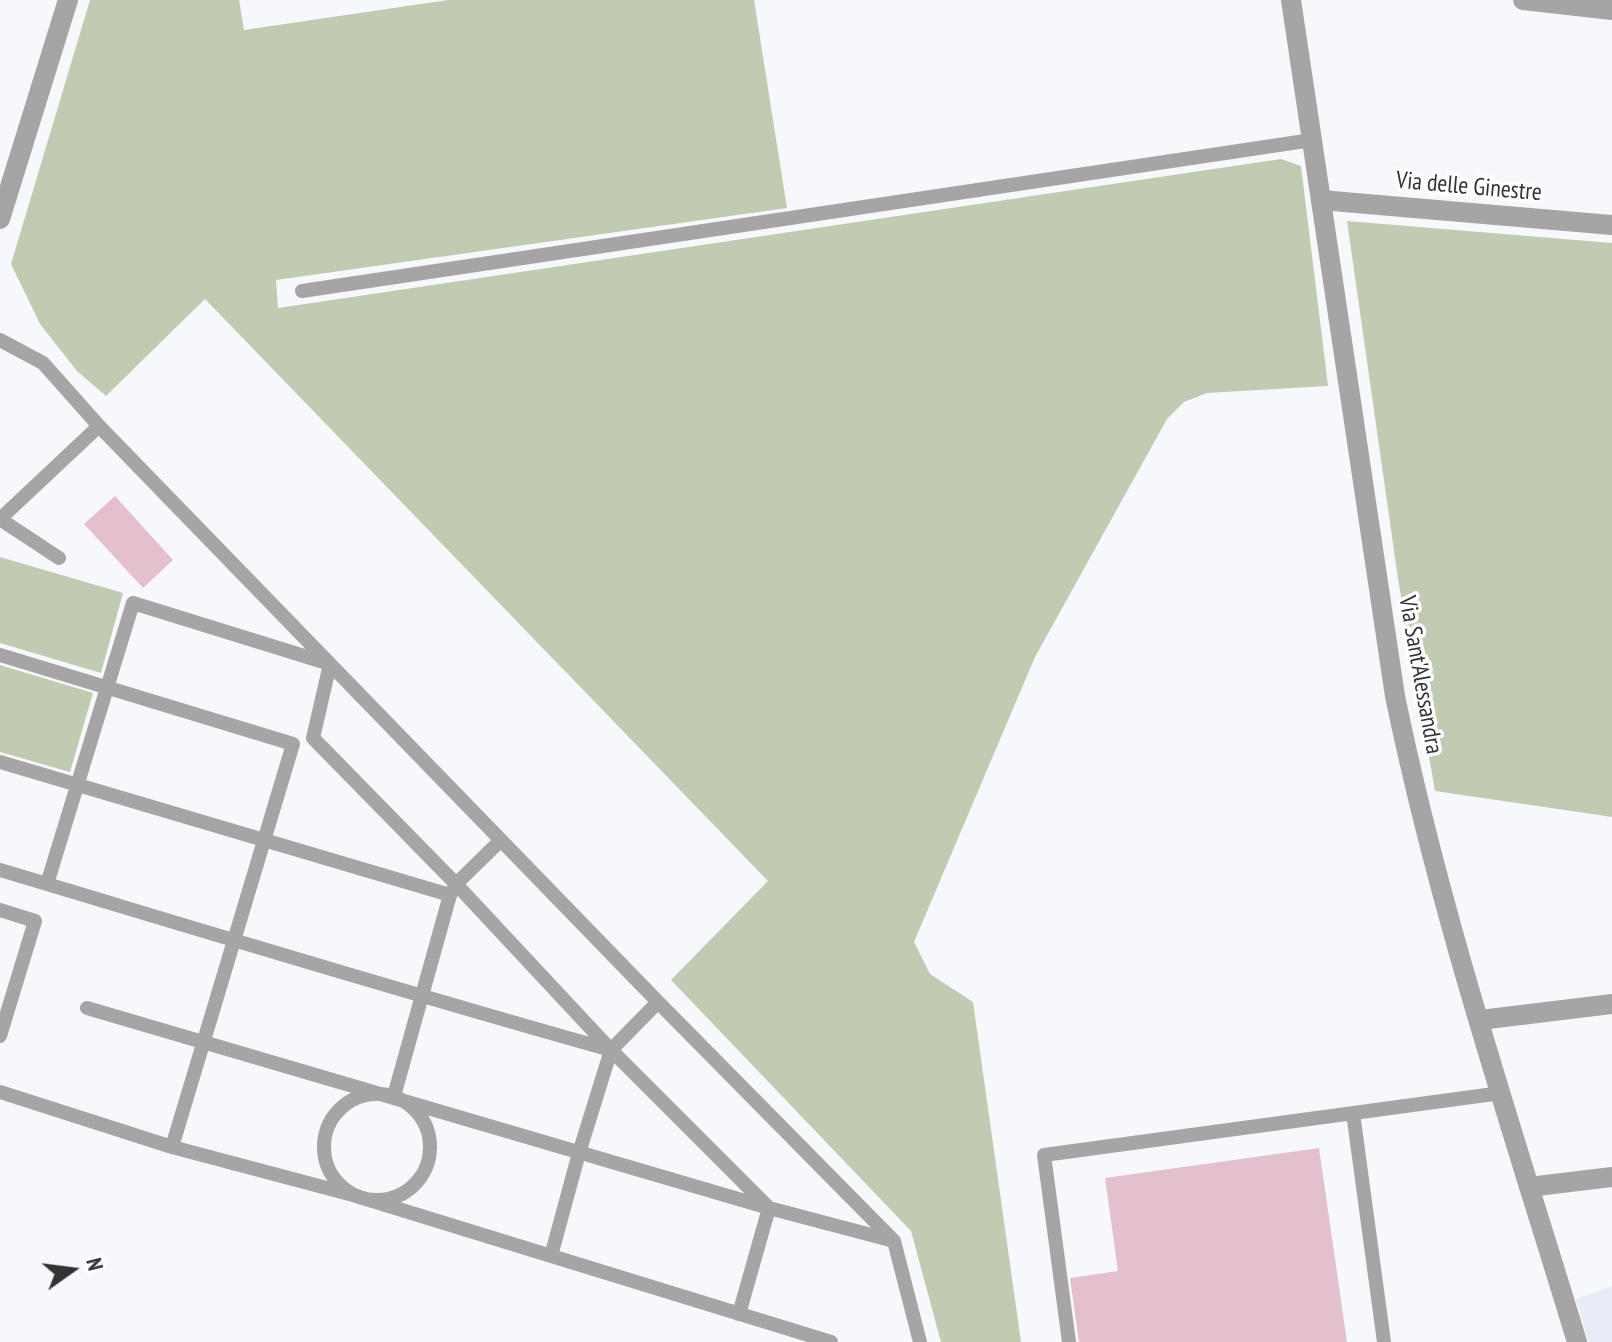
<!DOCTYPE html>
<style>
body{margin:0}
#map{position:relative;width:1612px;height:1342px;overflow:hidden;background:#f7f8fc;font-family:"PT Sans Narrow",sans-serif}
canvas{display:block}
.north{position:absolute;left:32px;top:1230px;width:80px;height:80px;-webkit-text-stroke:6px #fff;paint-order:stroke;rotate:76deg;font-size:22px;font-weight:700;line-height:32px;text-align:center;color:#323334}
.north::after{content:'';display:block;margin:auto;width:28px;height:36px;background:#323334;clip-path:polygon(50% 0,100% 100%,50% 72%,0 100%)}
</style>
<div id="map">
<canvas width="1612" height="1342"></canvas>
<div class="north">N</div>
</div>
<script>
const ctx = document.querySelector('canvas').getContext('2d');
ctx.lineJoin = 'round';
function fill(path, color) { ctx.fillStyle = color; ctx.fill(path, 'evenodd'); }
function strokePath(path, color, width, dash) { ctx.strokeStyle = color; ctx.lineWidth = width; ctx.lineCap = dash ? 'butt' : 'round'; ctx.setLineDash(dash || []); ctx.stroke(path); }
function drawText(font, color, halo, rows, align = 'center') {
  ctx.font = font + ' "PT Sans Narrow",sans-serif'; ctx.lineWidth = 7; ctx.setLineDash([]); ctx.textBaseline = 'middle'; ctx.strokeStyle = halo; ctx.fillStyle = color; for (const [text, x, y, turn = 0] of rows) {
    ctx.save(); ctx.translate(x, y); ctx.rotate((+turn || 0) * Math.PI / 180); ctx.textAlign = isNaN(turn) ? turn : align; if (halo) ctx.strokeText(text, 0, 0); ctx.fillText(text, 0, 0); ctx.restore();
  }
}
fill(new Path2D(`
 M1612,1286V1342H1589L1576,1299Z`), '#e8ecf7');
fill(new Path2D(`
 M90,0H239L244,30L448,0H754L787,208L276,280L278,308L1281,159L1301,166L1328,386L1207,393L1184,402L1167,419L1035,657L914,942L930,974L973,1002L1021,1342H941L911,1231L671,980L768,881L205,299L106,396L77,371L40,324L11,264Z
 M1347,221L1612,243V817L1435,791L1398,579Z
 M0,557L123,593L101,673L0,643Z
 M0,665L93,693L70,772L0,752Z`), '#c1cbb1');
fill(new Path2D(`
 M115,496L173,560L143,588L84,524Z
 M1319,1148L1347,1342H1079L1070,1278L1118,1271L1105,1178Z`), '#e4c0ce');
strokePath(new Path2D(`
 M302,291L1312,140
 M0,340L43,363L99,426L658,1002L894,1241L920,1342
 M59,558L0,519L99,426
 M0,655L293,744L172,1147
 M0,762L450,895
 M0,870C204,931 406,993 611,1050L579,1153L551,1256
 M47,884L133,603L330,664L313,738L456,884L611,1050L769,1208L894,1241
 M0,910L35,921L0,1036
 M87,1008L769,1208L739,1314
 M611,1050L658,1002
 M0,1092L172,1147L353,1195L831,1342
 M324 1147a53 53 0 1 1 106 0a53 53 0 1 1-106 0Z
 M394,1096L450,895L456,884L501,840
 M1353,1113L1384,1342
 M1069,1342L1044,1155L1501,1093`), '#a6a4a4', 14);
strokePath(new Path2D(`
 M1523,0L1612,10
 M1321,200L1612,225
 M1480,1020L1612,1004
 M1529,1187L1612,1177`), '#a6a4a4', 20);
strokePath(new Path2D(`
 M1291,0L1395,696C1440,915 1512,1128 1577,1342
 M0,219L68,0`), '#a6a4a4', 20);
drawText('24px', '#323334', '#fff', [
 ["Via delle Ginestre",1469,187,5],
 ["Via Sant'Alessandra",1420,675,80]
]);
</script>
